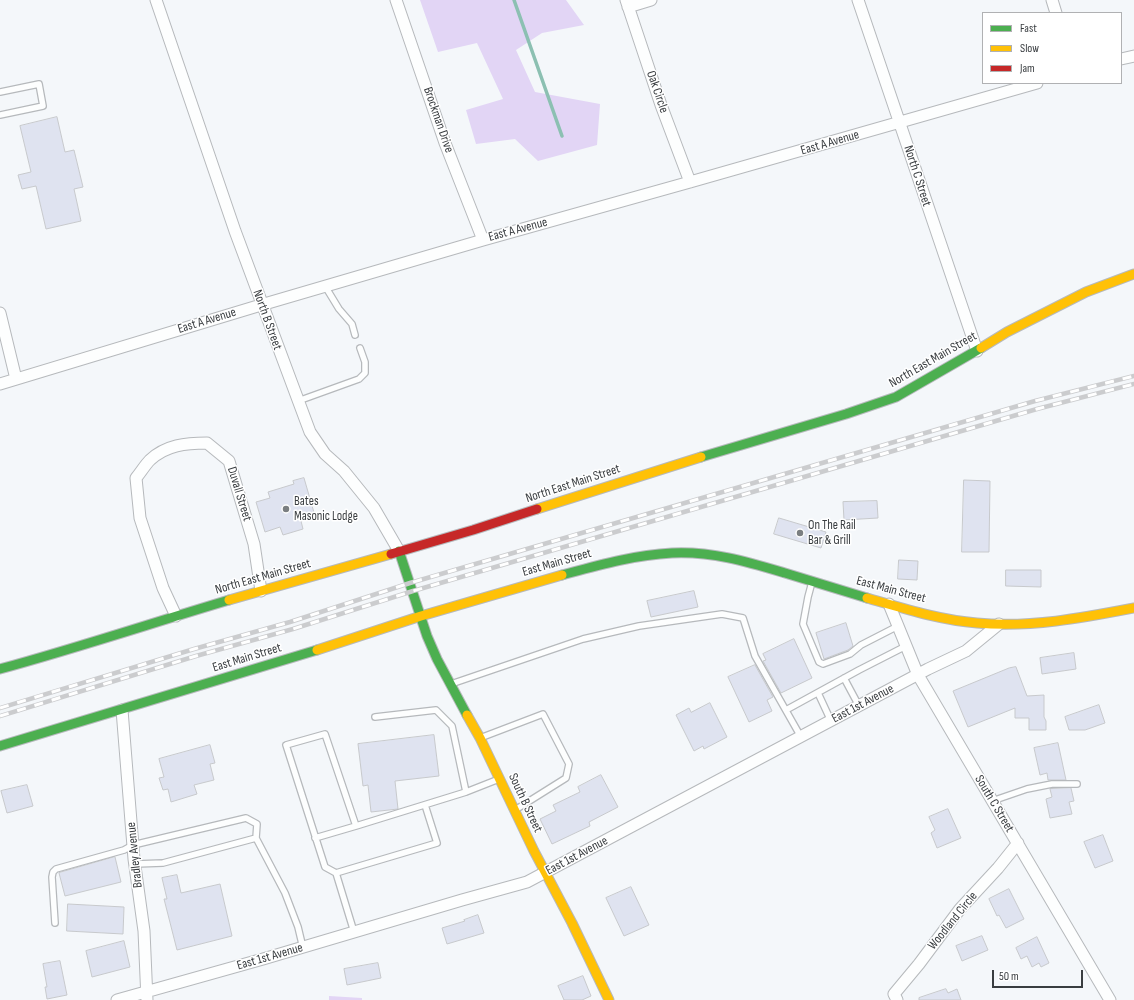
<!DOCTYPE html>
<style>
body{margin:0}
#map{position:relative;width:1134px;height:1000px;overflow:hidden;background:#f4f7fa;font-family:"Sofia Sans Condensed",sans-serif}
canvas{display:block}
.legend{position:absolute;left:982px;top:12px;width:140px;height:72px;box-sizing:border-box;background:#fff;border:1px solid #b0b1b3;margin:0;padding:5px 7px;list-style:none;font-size:12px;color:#393d40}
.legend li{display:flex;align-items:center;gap:8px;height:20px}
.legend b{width:20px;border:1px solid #b0b1b3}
.scale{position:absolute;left:992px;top:970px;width:91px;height:18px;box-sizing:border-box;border:2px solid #393d40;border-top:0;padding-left:5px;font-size:12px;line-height:14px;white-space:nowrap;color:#393d40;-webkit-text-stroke:3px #fff;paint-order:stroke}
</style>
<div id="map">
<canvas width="1134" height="1000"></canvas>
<ul class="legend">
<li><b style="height:5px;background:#4caf50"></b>Fast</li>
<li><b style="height:5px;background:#ffc107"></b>Slow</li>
<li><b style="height:5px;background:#c62828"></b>Jam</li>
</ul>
<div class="scale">50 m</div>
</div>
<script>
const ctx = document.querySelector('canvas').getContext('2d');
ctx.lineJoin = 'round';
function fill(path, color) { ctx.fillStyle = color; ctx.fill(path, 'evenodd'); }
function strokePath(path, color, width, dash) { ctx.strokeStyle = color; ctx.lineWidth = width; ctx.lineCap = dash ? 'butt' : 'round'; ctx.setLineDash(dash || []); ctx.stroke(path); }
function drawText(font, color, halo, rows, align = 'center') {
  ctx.font = font + ' "Sofia Sans Condensed",sans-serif'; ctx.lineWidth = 3; ctx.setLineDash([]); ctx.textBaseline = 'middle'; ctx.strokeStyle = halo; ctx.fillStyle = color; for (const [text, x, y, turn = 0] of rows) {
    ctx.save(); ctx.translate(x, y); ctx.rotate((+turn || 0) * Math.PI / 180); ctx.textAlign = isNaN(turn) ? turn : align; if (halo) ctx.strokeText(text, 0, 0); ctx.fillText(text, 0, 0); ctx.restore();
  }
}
fill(new Path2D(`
 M420,0H566L584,25L542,33L516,50L535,92L600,104L597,145L538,161L515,139L476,144L466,110L503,99L477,43L438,52Z
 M329,996L362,998V1000H329Z`), '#e2d5f5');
strokePath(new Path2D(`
 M514,0L562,136`), '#8cc0b2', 3.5);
const building = new Path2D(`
 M57,117L65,152L74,150L83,187L74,189L81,221L46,229L36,186L22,189L18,175L31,172L20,126Z
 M304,478L315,516L301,521L303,529L283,535L280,527L265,532L256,502L270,498L268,492L294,484L293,481Z
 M964,480L990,481L989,552H962Z
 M877,501L878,518L844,520L843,502Z
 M779,518L826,532L821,548L774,534Z
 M899,560L918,561L917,580L898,579Z
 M1006,570H1041V587L1006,586Z
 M694,591L698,607L651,617L647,601Z
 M846,623L853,646L848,650L824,659L816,633Z
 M794,639L812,678L781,693L763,661L766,660L763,654Z
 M1074,653L1076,669L1042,674L1040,658Z
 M755,665L773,697L767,700L772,711L749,722L728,677Z
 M1016,667L1027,696L1044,695V717L1046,721V730H1029V718H1015V708L968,727L953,691L1009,668Z
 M710,703L727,737L704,749L703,746L694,751L676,715L689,708L691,712Z
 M1099,705L1105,723L1085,730H1069L1065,717Z
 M434,735L439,776L395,781L398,809L371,812L368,785L363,786L358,744Z
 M1058,743L1066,780H1048L1047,773L1040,775L1034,748Z
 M210,745L215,763L210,764L214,780L194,785L197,794L171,802L168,789L163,790L159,778L164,777L159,759Z
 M601,775L618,807L589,822L590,826L552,844L540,819L556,811L553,805L580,792L578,787Z
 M27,785L33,806L7,813L1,791Z
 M1071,788L1074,801L1069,802L1072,814L1050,818L1046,799L1052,797L1050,789Z
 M948,809L961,838L937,848L931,833L935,830L929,817Z
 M1103,835L1113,861L1095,868L1084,842Z
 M115,857L121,882L65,896L59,873Z
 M177,875L181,893L220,884L232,936L177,950L164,899H167L162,878Z
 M631,887L649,925L624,936L606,898Z
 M1009,889L1024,919L1006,928L999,915L997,916L989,899Z
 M68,904L124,907L123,934L67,931Z
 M478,915L484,933L447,944L442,928L465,921L464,920Z
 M982,936L988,950L962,961L956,946Z
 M1037,937L1049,963L1041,967L1039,963L1032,967L1027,956L1021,959L1016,948Z
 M124,941L130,967L92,977L86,951Z
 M60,961L67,995L47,999L45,987H47L43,964Z
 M378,963L381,978L347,985L344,969Z
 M583,976L591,996L582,1000H564L558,986Z
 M946,989L948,993L957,989L961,1000H919V998Z`);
fill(building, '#dfe3f0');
strokePath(building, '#c7c9cc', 1);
const lane = new Path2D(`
 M0,92L39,84L43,106L0,115
 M325,286L339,309L352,324L355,335
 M298,401L359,379L365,373V362L360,348
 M812,582L808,597L803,624L819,662L823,664L850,654L861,645L898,626
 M844,678L859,706
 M451,684L583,639L639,626L722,614L743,618L755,656L801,737
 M818,693L831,721
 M786,710L859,670L906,646
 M375,717L436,710L452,726L466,792
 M480,738L543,714L569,764L566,778L515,810
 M992,801L1027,789L1052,784H1077
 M256,838L285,893L298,927L303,948
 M315,838L356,826
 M336,873L437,843L425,805
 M55,923L52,877L53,872L56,869L124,850L133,845L246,818L257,824L256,838L163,863L135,864
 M354,932L336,873L325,867L286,745L325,734L356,826L466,792L499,779`);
const street = new Path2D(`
 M156,0L235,231L310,432L325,454L344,471L374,508L399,551
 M396,0L445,143L483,240
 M626,0L661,105L690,182
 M858,0L977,351
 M1052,0L1056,13
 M628,7L651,0
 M1121,59L1134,56
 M0,313L16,379
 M0,384L261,305L483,240L690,182L1037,83
 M889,604L918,675L1110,1000
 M176,616L163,588L140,518L136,478C141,472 145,465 150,460C166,445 186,443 207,443L229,461L254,544L261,591
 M122,710L134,859L144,931L147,1000
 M117,1000L263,959L462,900L527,882L928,669L966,651L999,624
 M897,1000L894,994L919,964L960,909L998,868L1018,843`);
const fast = new Path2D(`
 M701,457L846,414L896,397L981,348
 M399,551L427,636L437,659L467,715
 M562,575C599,565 634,555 672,553C712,551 748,562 785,573C812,581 840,590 867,598
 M0,669C77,648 152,623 229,600
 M0,746L317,650`);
const slow = new Path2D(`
 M981,348L1007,332L1086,292L1134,274
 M537,509L701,457
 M867,598C902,608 939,620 977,623C1030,628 1082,618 1134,608
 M229,600L391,554
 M317,650L421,616L562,575
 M467,715L480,738L534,851L572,923L609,1000`);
const jam = new Path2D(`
 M391,554L473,530L537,509`);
strokePath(lane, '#b6b9bc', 8);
strokePath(street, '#b6b9bc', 13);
strokePath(fast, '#b6b9bc', 11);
strokePath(slow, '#b6b9bc', 11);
strokePath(jam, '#b6b9bc', 11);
strokePath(lane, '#fdfefe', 5.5);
strokePath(street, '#fdfefe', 11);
strokePath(fast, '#4caf50', 9);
strokePath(slow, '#ffc107', 9);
strokePath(jam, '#c62828', 9);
const rail = new Path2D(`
 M0,708L194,649L290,622L410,583L1035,401L1134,376
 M0,716L196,656L293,629L413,591L1037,409L1134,384`);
strokePath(rail, '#cbccce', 4.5);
strokePath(rail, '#fff', 3, [9]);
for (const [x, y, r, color] of [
 [286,509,4,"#7a7e81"],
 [800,533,4,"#7a7e81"]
]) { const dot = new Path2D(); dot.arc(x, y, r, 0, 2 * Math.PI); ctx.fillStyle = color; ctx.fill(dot); strokePath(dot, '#fff', 1.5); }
drawText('13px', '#393d40', '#fff', [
 ["Oak Circle",657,92,71],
 ["Brockman Drive",438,120,71],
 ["East A Avenue",830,143,-16],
 ["North C Street",917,176,72],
 ["East A Avenue",518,230,-15],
 ["North B Street",267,320,70],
 ["East A Avenue",207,321,-17],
 ["North East Main Street",933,360,-30],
 ["North East Main Street",573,484,-18],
 ["Duvall Street",239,494,73],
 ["East Main Street",557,563,-16],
 ["North East Main Street",263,577,-16],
 ["East Main Street",891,590,15],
 ["East Main Street",247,658,-17],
 ["East 1st Avenue",863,704,-28],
 ["South B Street",525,803,65],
 ["South C Street",994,804,59],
 ["Bradley Avenue",135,855,-96],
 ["East 1st Avenue",577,856,-28],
 ["Woodland Circle",953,921,-51],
 ["East 1st Avenue",270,957,-16]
]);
drawText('13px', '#393d40', '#fff', [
 ["Bates",294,502],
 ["Masonic Lodge",294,517],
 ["On The Rail",808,526],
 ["Bar & Grill",808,541]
], 'left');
</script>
